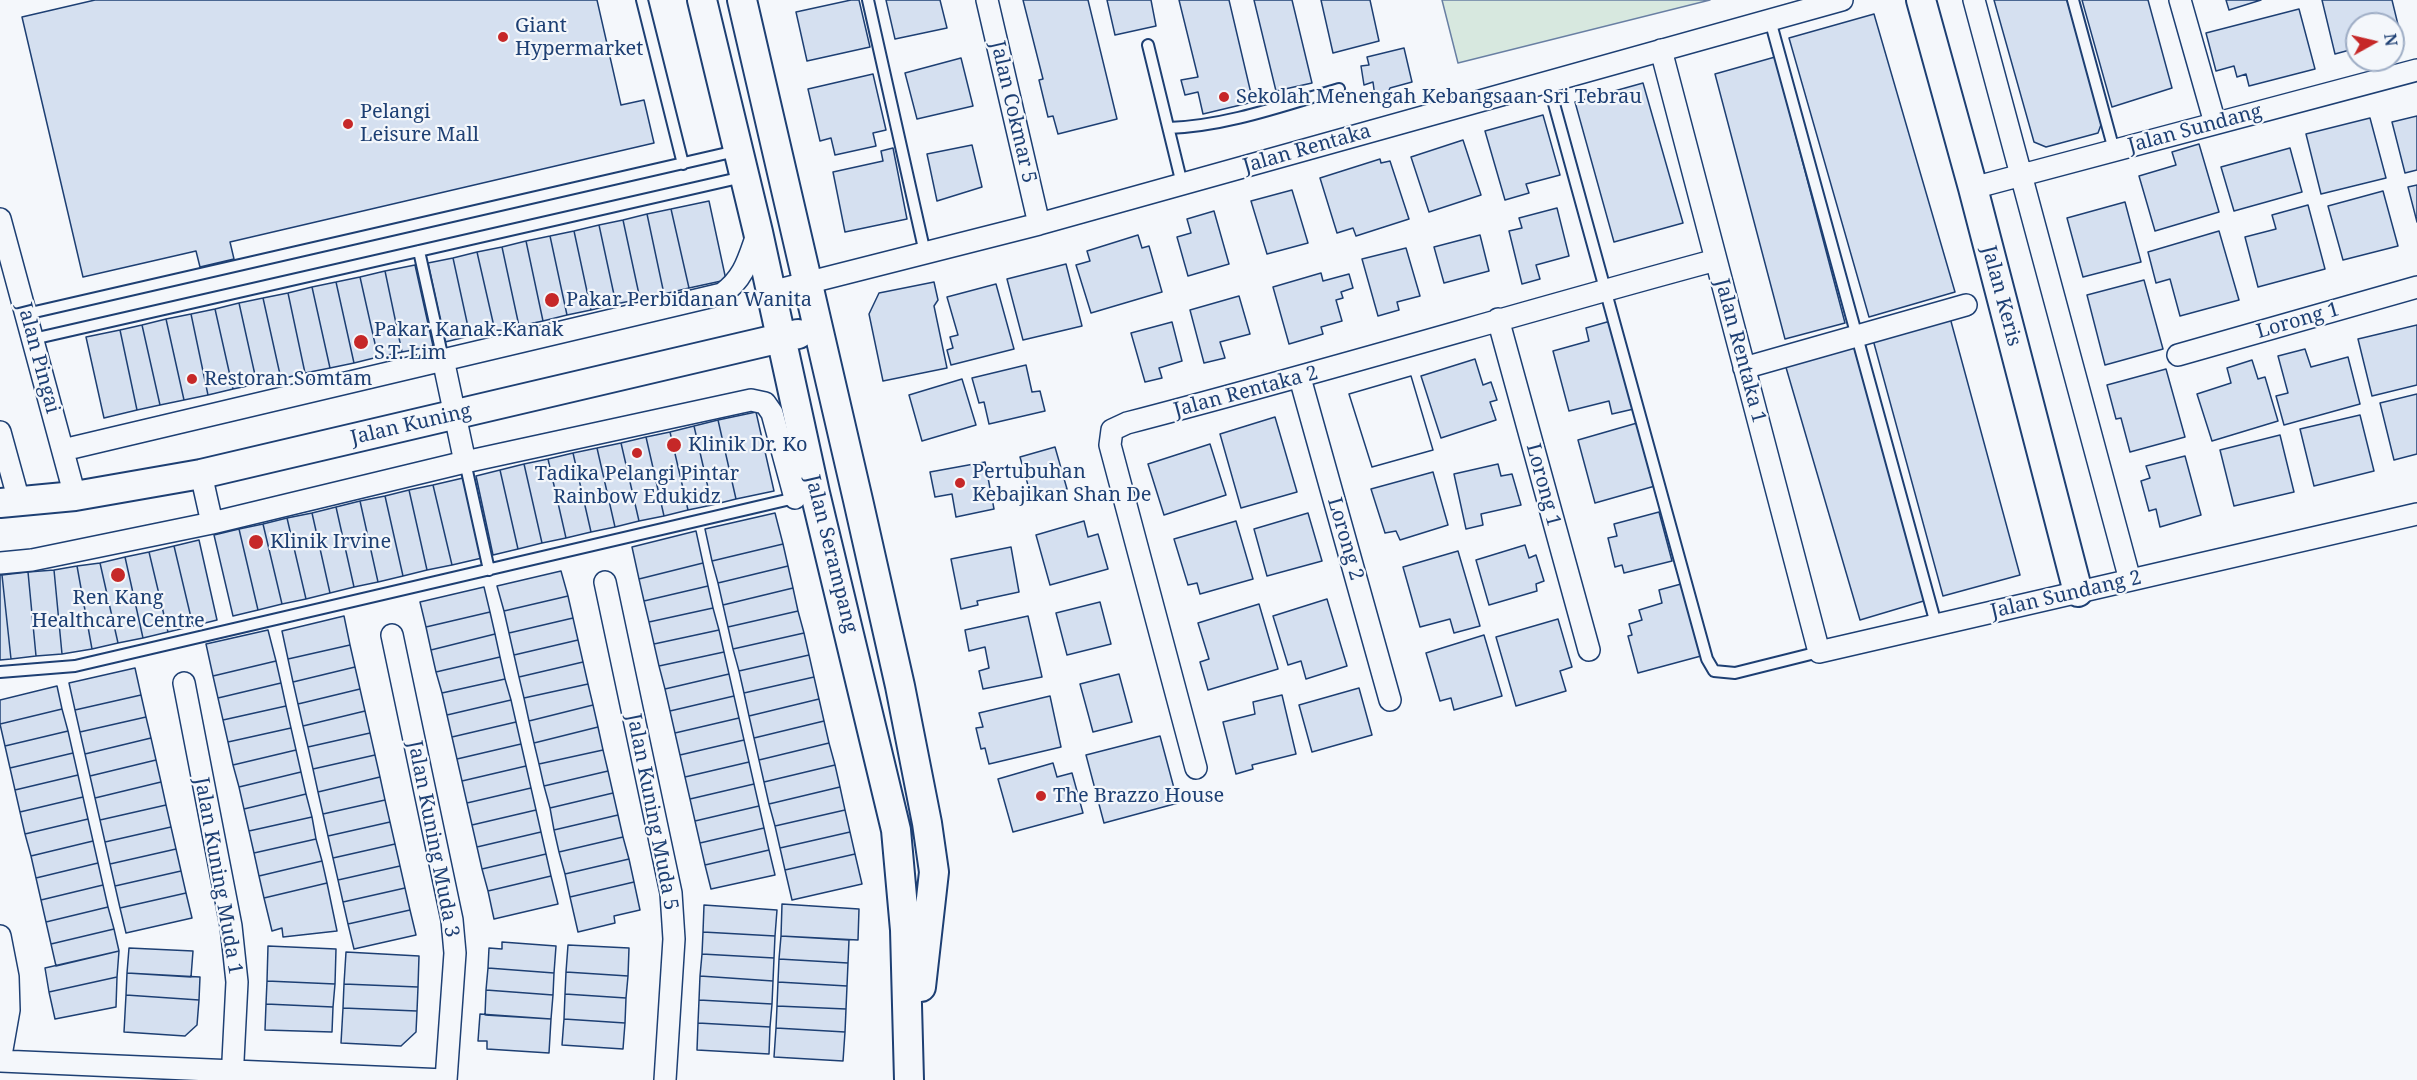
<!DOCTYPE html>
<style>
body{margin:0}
#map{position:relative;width:2417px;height:1080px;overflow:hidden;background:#f4f7fb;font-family:"Noto Serif",serif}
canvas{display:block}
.north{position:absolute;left:2345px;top:12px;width:60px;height:60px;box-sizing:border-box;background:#f4f7fb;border:2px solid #9eadc5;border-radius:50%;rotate:82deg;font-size:16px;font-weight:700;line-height:24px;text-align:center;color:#1d3f73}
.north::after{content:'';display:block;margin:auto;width:21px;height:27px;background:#c62828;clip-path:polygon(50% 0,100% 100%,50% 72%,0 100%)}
</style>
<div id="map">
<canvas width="2417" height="1080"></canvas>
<div class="north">N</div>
</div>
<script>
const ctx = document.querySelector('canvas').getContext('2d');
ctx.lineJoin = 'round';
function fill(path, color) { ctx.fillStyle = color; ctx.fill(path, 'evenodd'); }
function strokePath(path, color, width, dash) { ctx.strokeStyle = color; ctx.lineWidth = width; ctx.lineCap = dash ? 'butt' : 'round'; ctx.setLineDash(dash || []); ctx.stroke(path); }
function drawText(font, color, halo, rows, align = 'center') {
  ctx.font = font + ' "Noto Serif",serif'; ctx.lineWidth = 4.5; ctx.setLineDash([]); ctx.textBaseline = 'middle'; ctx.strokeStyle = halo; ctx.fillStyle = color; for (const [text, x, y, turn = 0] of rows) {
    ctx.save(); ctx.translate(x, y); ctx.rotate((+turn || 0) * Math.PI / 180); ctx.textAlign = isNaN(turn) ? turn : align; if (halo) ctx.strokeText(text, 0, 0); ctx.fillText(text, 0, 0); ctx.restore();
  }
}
const green = new Path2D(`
 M1442,0H1710L1458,63Z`);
fill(green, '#d7e8df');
strokePath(green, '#687fa3', 1.5);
const building = new Path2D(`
 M95,0H597L621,105L644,100L654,143L230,242L234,259L200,267L196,251L83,277L22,17Z
 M851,0H859L870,47L807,61L796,12Z
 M886,0H940L947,28L895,39Z
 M1023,0H1088L1117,119L1058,134L1053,116L1048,117L1039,80L1043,79Z
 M1107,0H1151L1156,26L1115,35Z
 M1179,0H1229L1253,102L1203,114L1198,92L1185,95L1181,80L1198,77Z
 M1254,0H1292L1312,83L1276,91Z
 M1321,0H1370L1379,41L1333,53Z
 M1994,0H2067L2102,122L2098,133L2046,147L2034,142Z
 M2082,0H2148L2172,88L2112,107Z
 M2226,0H2261L2229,10Z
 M2322,0H2392L2401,37L2393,39V24H2357V48L2335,54Z
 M2299,9L2315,69L2249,86L2246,74L2237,77L2234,66L2216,71L2206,33Z
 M1874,14L1955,292L1869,317L1789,38Z
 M1404,48L1412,82L1390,88L1388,93L1375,97L1373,82L1364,85L1361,66L1369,65L1367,57Z
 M1775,57L1845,323L1785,339L1715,74Z
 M961,58L973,106L917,119L905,73Z
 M873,74L886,130L873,133L876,146L835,155L831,138L820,141L808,89Z
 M1643,83L1683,223L1614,242L1575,102Z
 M1543,115L1560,175L1526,184L1529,193L1505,200L1485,131Z
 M2417,116V170L2405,173L2392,122Z
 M2370,118L2386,178L2321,194L2306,134Z
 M1463,140L1481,195L1429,212L1411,157Z
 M1463,140L1481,195L1429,212L1411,157Z
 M1463,140L1481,195L1429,212L1411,157Z
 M2199,144L2219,212L2155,231L2139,176L2176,165L2172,152Z
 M972,145L982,187L937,201L927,154Z
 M893,148L907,219L845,232L833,172L883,161L881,151Z
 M2290,148L2302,192L2234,211L2221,167Z
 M1380,159L1381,163L1390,161L1409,219L1356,236L1353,228L1337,233L1320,178Z
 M2417,185V222L2408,187Z
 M1292,190L1308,243L1267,254L1251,201Z
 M2383,191L2398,246L2343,260L2328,206Z
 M709,201L726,280L689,288L671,209Z
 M2125,202L2141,262L2083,277L2067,218Z
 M2308,205L2325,269L2258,287L2245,237L2276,229L2272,215Z
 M1557,208L1569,256L1536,265L1540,279L1522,284L1509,231L1522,228L1519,218Z
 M671,209L689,288L664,294L647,214Z
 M1214,211L1229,264L1188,276L1177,237L1191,233L1187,219Z
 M647,214L664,294L640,299L623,220Z
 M623,220L640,299L616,304L599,225Z
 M599,225L616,304L591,310L574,231Z
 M574,231L591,310L567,315L550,236Z
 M2219,231L2239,300L2180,316L2170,279L2156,283L2148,252Z
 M1138,235L1142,248L1149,246L1162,292L1091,313L1076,265L1090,261L1087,251Z
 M1480,235L1489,271L1444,283L1434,247Z
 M550,236L567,315L543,321L526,241Z
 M526,241L543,321L519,326L502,247Z
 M502,247L519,326L495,331L477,252Z
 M1406,248L1420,296L1397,302L1399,310L1378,316L1362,259Z
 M477,252L495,331L470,336L453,258Z
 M453,258L470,336L445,342L428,263Z
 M1066,264L1082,326L1023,340L1007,279Z
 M415,265L433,346L402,352L385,271Z
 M385,271L402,352L378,357L360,277Z
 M1321,273L1323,281L1349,274L1353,288L1341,292L1343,298L1336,300L1342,321L1321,327L1323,334L1289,344L1273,287Z
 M360,277L378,357L354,363L336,282Z
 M2144,280L2163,349L2105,365L2087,295Z
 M336,282L354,363L330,368L312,287Z
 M934,282L938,300L934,306L947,368L883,381L869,314L879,293Z
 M996,284L1014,349L951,365L947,350L953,348L950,337L958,335L947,297Z
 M312,287L330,368L305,373L288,293Z
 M288,293L305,373L281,379L263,298Z
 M1239,296L1250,334L1220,342L1225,358L1204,363L1190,310Z
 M263,298L281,379L257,384L239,303Z
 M239,303L257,384L233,389L215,309Z
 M215,309L233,389L208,395L191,314Z
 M191,314L208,395L184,400L166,319Z
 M1949,314L2020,575L1943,596L1872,336Z
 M166,319L184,400L160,405L142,325Z
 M1614,320L1638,408L1612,414L1609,401L1569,411L1553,351L1589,341L1586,328Z
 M1172,322L1182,361L1159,368L1162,378L1145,382L1131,333Z
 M142,325L160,405L137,410L120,330Z
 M2417,325V385L2372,396L2358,339Z
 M120,330L137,410L104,418L86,337Z
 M1853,344L1927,600L1860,620L1785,364Z
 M2305,349L2311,367L2348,357L2360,404L2284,425L2276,396L2288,393L2278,356Z
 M1475,359L1483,385L1491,382L1497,400L1490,402L1496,420L1441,438L1421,376Z
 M2252,360L2258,379L2265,377L2278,421L2212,441L2197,394L2231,383L2227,368Z
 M1026,365L1032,392L1040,391L1045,411L989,424L984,402L979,403L972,378Z
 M2166,369L2185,437L2130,452L2121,418L2116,419L2107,385Z
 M1411,376L1433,450L1372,467L1349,394Z
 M1411,376L1433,450L1372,467L1349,394Z
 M962,379L976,425L922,441L909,395Z
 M2417,394V454L2394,460L2380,403Z
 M756,412L774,491L736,499L718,420Z
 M2360,415L2374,471L2314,486L2300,429Z
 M1275,417L1297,492L1241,508L1220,434Z
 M718,420L736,499L712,505L694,426Z
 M1637,423L1655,486L1595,503L1578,440Z
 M694,426L712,505L688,510L670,432Z
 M670,432L688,510L664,516L646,437Z
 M2280,435L2294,492L2234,506L2220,450Z
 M646,437L664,516L639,521L621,443Z
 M621,443L639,521L615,527L597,448Z
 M1210,444L1226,495L1164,515L1148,464Z
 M1055,447L1067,489L1032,499L1020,457Z
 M597,448L615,527L591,532L573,453Z
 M573,453L591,532L566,538L548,459Z
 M2185,456L2201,515L2160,527L2156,509L2149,511L2141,481L2150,478L2146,466Z
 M548,459L566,538L542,543L524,464Z
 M985,462L994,509L956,517L952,494L935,497L930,472Z
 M524,464L542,543L518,549L500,470Z
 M1498,464L1501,476L1512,474L1521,505L1481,514L1483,525L1466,529L1454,474Z
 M500,470L518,549L493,555L476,476Z
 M1433,472L1448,525L1400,540L1396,531L1385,533L1371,489Z
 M463,478L482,558L452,565L433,485Z
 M433,485L452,565L427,570L409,490Z
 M409,490L427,570L403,576L385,496Z
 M385,496L403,576L378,582L360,501Z
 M360,501L378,582L354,587L336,507Z
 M336,507L354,587L330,593L312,513Z
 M1659,512L1672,561L1624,573L1622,565L1615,567L1608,538L1617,536L1614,524Z
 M312,513L330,593L306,599L287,518Z
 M775,513L783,544L712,561L705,529Z
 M1308,513L1322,561L1267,576L1254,529Z
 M287,518L306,599L282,604L263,524Z
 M1084,521L1088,537L1098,534L1108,569L1050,585L1036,535Z
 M1236,521L1253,579L1200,594L1197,583L1188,585L1174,539Z
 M263,524L282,604L258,610L239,529Z
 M239,529L258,610L233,616L214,535Z
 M696,531L703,563L639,579L632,547Z
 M199,540L217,620L193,626L174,546Z
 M783,544L788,566L718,583L712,561Z
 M1525,545L1529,558L1536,555L1544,581L1536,584L1537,591L1489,605L1476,560Z
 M174,546L193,626L168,632L149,552Z
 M1011,547L1019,592L977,601L978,605L961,609L951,559Z
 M1458,551L1480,626L1454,633L1450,619L1420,627L1403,567Z
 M149,552L168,632L143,638L125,557Z
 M125,557L143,638L118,643L100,563Z
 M100,563L118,643L92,649L77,566Z
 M703,563L708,586L644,601L639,579Z
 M77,566L92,649L62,654L54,570Z
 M788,566L793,588L723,605L718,583Z
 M54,570L62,654L36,656L28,572Z
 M561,571L568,596L504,611L497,586Z
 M28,572L36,656L11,659L2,575Z
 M0,575H2L11,659L0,660Z
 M1681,584L1701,656L1638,673L1628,636L1632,635L1629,624L1642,620L1639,610L1662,603L1659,590Z
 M708,586L713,608L649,622L644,601Z
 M484,587L490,612L426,627L420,602Z
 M793,588L798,611L728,627L723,605Z
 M568,596L573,618L509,633L504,611Z
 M1327,599L1347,666L1306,679L1301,661L1288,665L1273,616Z
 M1100,602L1111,644L1067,655L1056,613Z
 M1259,604L1278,669L1208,690L1200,662L1209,659L1198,623Z
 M713,608L719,630L654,644L649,622Z
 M798,611L804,633L733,649L728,627Z
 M490,612L495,634L431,650L426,627Z
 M344,616L350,645L288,659L282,631Z
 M1028,616L1042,677L983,689L979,671L989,668L985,647L969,651L965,630Z
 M573,618L578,640L514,655L509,633Z
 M1558,619L1572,667L1560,671L1566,691L1516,706L1496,637Z
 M268,630L276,661L213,676L206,644Z
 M719,630L724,652L659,666L654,644Z
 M804,633L809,655L739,671L733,649Z
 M495,634L500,657L436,672L431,650Z
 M1484,635L1502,696L1454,710L1451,698L1440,701L1426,653Z
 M578,640L583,662L519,677L514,655Z
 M350,645L355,667L293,682L288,659Z
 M724,652L729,674L665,689L659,666Z
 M809,655L814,677L744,693L739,671Z
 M500,657L505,679L442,693L436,672Z
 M276,661L281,683L218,698L213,676Z
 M583,662L588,684L524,698L519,677Z
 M355,667L360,689L298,704L293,682Z
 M135,668L141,695L75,710L69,683Z
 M729,674L734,696L670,711L665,689Z
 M1119,674L1132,722L1093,732L1080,684Z
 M814,677L819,699L749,716L744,693Z
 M505,679L511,700L447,715L442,693Z
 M281,683L286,706L223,720L218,698Z
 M588,684L593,705L529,721L524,698Z
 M57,686L62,709L0,724V700Z
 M1359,688L1372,735L1312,752L1299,705Z
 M360,689L365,711L303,726L298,704Z
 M141,695L146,717L80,732L75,710Z
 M1282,695L1296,754L1252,765L1253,769L1236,774L1223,722L1255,714L1253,702Z
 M734,696L739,718L675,733L670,711Z
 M1050,696L1061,747L989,764L985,748L981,749L976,728L983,727L979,713Z
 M819,699L824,721L754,738L749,716Z
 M511,700L516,722L452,737L447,715Z
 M593,705L598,727L534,743L529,721Z
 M286,706L291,728L228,742L223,720Z
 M62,709L68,731L5,746L0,724Z
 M365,711L370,733L308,747L303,726Z
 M146,717L151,738L85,754L80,732Z
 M739,718L744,740L680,755L675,733Z
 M824,721L829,743L759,760L754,738Z
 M516,722L521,744L457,759L452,737Z
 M598,727L603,750L539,764L534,743Z
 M291,728L296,750L233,765L228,742Z
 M68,731L73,753L10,768L5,746Z
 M370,733L375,755L313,769L308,747Z
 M1160,736L1178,803L1104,823L1086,755Z
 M151,738L156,760L90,776L85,754Z
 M744,740L749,762L685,777L680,755Z
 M829,743L835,765L764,782L759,760Z
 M521,744L526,766L462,781L457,759Z
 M296,750L301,772L239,787L233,765Z
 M603,750L608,771L544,786L539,764Z
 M73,753L78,775L15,790L10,768Z
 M375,755L380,777L318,792L313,769Z
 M156,760L161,782L95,798L90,776Z
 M749,762L754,784L690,799L685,777Z
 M1053,763L1057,777L1072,773L1083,813L1013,832L998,779Z
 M835,765L840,787L769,804L764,782Z
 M526,766L531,788L467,803L462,781Z
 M608,771L613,793L550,808L544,786Z
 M301,772L306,794L244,809L239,787Z
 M78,775L83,797L20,812L15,790Z
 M380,777L385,800L323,814L318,792Z
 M161,782L166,805L100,820L95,798Z
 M754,784L759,806L695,821L690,799Z
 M840,787L845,810L775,826L769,804Z
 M531,788L536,810L472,825L467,803Z
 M613,793L618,815L554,830L550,808Z
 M306,794L312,817L249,831L244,809Z
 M83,797L88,819L25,834L20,812Z
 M385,800L390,822L328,836L323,814Z
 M166,805L171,827L105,842L100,820Z
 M759,806L764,828L700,843L695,821Z
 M536,810L541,832L477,847L472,825Z
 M845,810L850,832L780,848L775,826Z
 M618,815L623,837L559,852L554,830Z
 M312,817L316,839L254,853L249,831Z
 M88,819L93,841L31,856L25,834Z
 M390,822L395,844L333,858L328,836Z
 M171,827L176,849L110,864L105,842Z
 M764,828L769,850L705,865L700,843Z
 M541,832L546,854L482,869L477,847Z
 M850,832L855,854L785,870L780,848Z
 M623,837L629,859L565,874L559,852Z
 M316,839L322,861L259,876L254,853Z
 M93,841L98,863L36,878L31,856Z
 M395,844L400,866L338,880L333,858Z
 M176,849L181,871L115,886L110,864Z
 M769,850L775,875L711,889L705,865Z
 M546,854L551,876L488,891L482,869Z
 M855,854L862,884L792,900L785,870Z
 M629,859L634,882L570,897L565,874Z
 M322,861L327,883L264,898L259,876Z
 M98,863L103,885L41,900L36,878Z
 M400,866L405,888L343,902L338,880Z
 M181,871L186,893L120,908L115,886Z
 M551,876L558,904L494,919L488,891Z
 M634,882L640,910L614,916L615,923L578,932L570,897Z
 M327,883L337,931L283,937L282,928L272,931L264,898Z
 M103,885L108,907L46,922L41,900Z
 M405,888L410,910L348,924L343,902Z
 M186,893L192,918L126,933L120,908Z
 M782,904L859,909L858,940L781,936Z
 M704,905L777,910L775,936L703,932Z
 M108,907L114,929L51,944L46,922Z
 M410,910L416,935L354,949L348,924Z
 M114,929L119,951L56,966L51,944Z
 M703,932L775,936L774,958L702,954Z
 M781,936L849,940L848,963L779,959Z
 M502,942L556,946L554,973L488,968L489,948L502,949Z
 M568,945L629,948L628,976L566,972Z
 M268,946L336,949L335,984L267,981Z
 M129,948L193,951L191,977L127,973Z
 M119,951L117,977L49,992L45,968Z
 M346,952L419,956L418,987L344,984Z
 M702,954L774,958L773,981L700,976Z
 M779,959L848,963L847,986L778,982Z
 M488,968L554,973L553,995L486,990Z
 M566,972L628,976L626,998L565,994Z
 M127,973L200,977L199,1000L126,995Z
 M700,976L773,981L772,1004L699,1000Z
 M117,977L116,1007L55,1019L49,992Z
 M267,981L335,984L333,1007L266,1004Z
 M778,982L847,986L846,1009L777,1006Z
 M344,984L418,987L417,1011L343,1008Z
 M486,990L553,995L551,1019L485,1015Z
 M565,994L626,998L625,1023L564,1019Z
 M126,995L199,1000L197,1025L185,1036L124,1032Z
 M699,1000L772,1004L770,1027L698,1023Z
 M266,1004L333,1007L332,1032L265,1030Z
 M777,1006L846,1009L845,1032L776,1028Z
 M343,1008L417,1011L416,1032L401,1046L341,1043Z
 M480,1014L551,1019L549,1053L487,1049V1041H478Z
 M564,1019L625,1023L623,1049L562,1045Z
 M698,1023L770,1027L769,1054L697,1050Z
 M776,1028L845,1032L843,1061L774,1057Z`);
fill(building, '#d5e0f0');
strokePath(building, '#1d3f73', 1.5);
const lane = new Path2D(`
 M642,0L683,164
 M868,0L925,253
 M2073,0L2114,150
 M1770,20L1936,624
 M1148,45L1182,184
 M1548,82L1707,659L1714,671L1735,673L1819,652
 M1169,128C1227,126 1284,105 1339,89
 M419,251L443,359
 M26,314L736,151
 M33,339L743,177
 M465,462L489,570
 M0,672L75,666L795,498`);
const street = new Path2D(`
 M987,0L1039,224
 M1974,0L2130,580
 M2180,0L2215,123
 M1661,50L1819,652L2417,514
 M1973,188L2417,70
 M0,219L75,496
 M771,292L1039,224L1842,0
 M1498,319L1589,650
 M2178,355L2417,287
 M443,359L465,462
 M1744,368L1966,305
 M1300,378L1390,700
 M0,432L19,501
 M63,450L722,294C745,278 749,257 758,232
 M201,474L212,523
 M0,563L32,560L212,523L465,462L751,400L765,403L772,413L795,498
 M605,582L671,893L674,939L665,1080
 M392,635L452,920L455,953L446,1080
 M184,683L231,926L237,982L232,1080
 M1196,768L1110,445L1112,430L1127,423C1324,372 1519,313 1716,260
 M0,936L8,977L9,1010L0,1061
 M0,1061L445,1080`);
const secondary = new Path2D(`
 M702,0L758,232L815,493L896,830L905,930L909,1080
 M742,0L858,500L900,686L927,823L934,872L921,987
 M1921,0L1973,188L2078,592
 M0,503L75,496L201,474L798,334`);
strokePath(lane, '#1d3f73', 14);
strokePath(street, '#1d3f73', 24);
strokePath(secondary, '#1d3f73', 32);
strokePath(lane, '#f4f7fb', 10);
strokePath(street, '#f4f7fb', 21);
strokePath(secondary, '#f4f7fb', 28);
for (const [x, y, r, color] of [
 [503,37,6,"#c62828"],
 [1224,97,6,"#c62828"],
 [348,124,6,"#c62828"],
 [552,300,8,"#c62828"],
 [361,342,8,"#c62828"],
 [192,379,6,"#c62828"],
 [674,445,8,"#c62828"],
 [637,453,6,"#c62828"],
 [960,483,6,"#c62828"],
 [256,542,8,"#c62828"],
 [118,575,8,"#c62828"],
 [1041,796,6,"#c62828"]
]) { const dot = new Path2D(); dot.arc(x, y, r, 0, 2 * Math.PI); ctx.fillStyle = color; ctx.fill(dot); strokePath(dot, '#f4f7fb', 2); }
drawText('20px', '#1d3f73', '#f4f7fb', [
 ["Giant",515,26],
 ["Hypermarket",515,49],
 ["Sekolah Menengah Kebangsaan Sri Tebrau",1236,97],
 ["Pelangi",360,112],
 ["Leisure Mall",360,135],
 ["Pakar Perbidanan Wanita",566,300],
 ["Pakar Kanak-Kanak",374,330],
 ["S.T. Lim",374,353],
 ["Restoran Somtam",204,379],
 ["Klinik Dr. Ko",688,445],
 ["Pertubuhan",972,472],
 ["Kebajikan Shan De",972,495],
 ["Tadika Pelangi Pintar",637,474,"center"],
 ["Rainbow Edukidz",637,497,"center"],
 ["Klinik Irvine",270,542],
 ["Ren Kang",118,598,"center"],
 ["Healthcare Centre",118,621,"center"],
 ["The Brazzo House",1053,796]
], 'left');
drawText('20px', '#1d3f73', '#f4f7fb', [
 ["Jalan Cokmar 5",1013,112,77],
 ["Jalan Sundang",2195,129,-15],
 ["Jalan Rentaka",1307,149,-16],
 ["Jalan Keris",2001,296,75],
 ["Lorong 1",2298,321,-16],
 ["Jalan Rentaka 1",1740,351,75],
 ["Jalan Pingai",38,358,75],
 ["Jalan Rentaka 2",1246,392,-15],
 ["Jalan Kuning",411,425,-13],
 ["Lorong 1",1543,485,75],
 ["Lorong 2",1345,539,74],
 ["Jalan Serampang",831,554,76],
 ["Jalan Sundang 2",2066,595,-13],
 ["Jalan Kuning Muda 5",652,812,79],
 ["Jalan Kuning Muda 3",433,839,79],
 ["Jalan Kuning Muda 1",218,876,80]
]);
</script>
